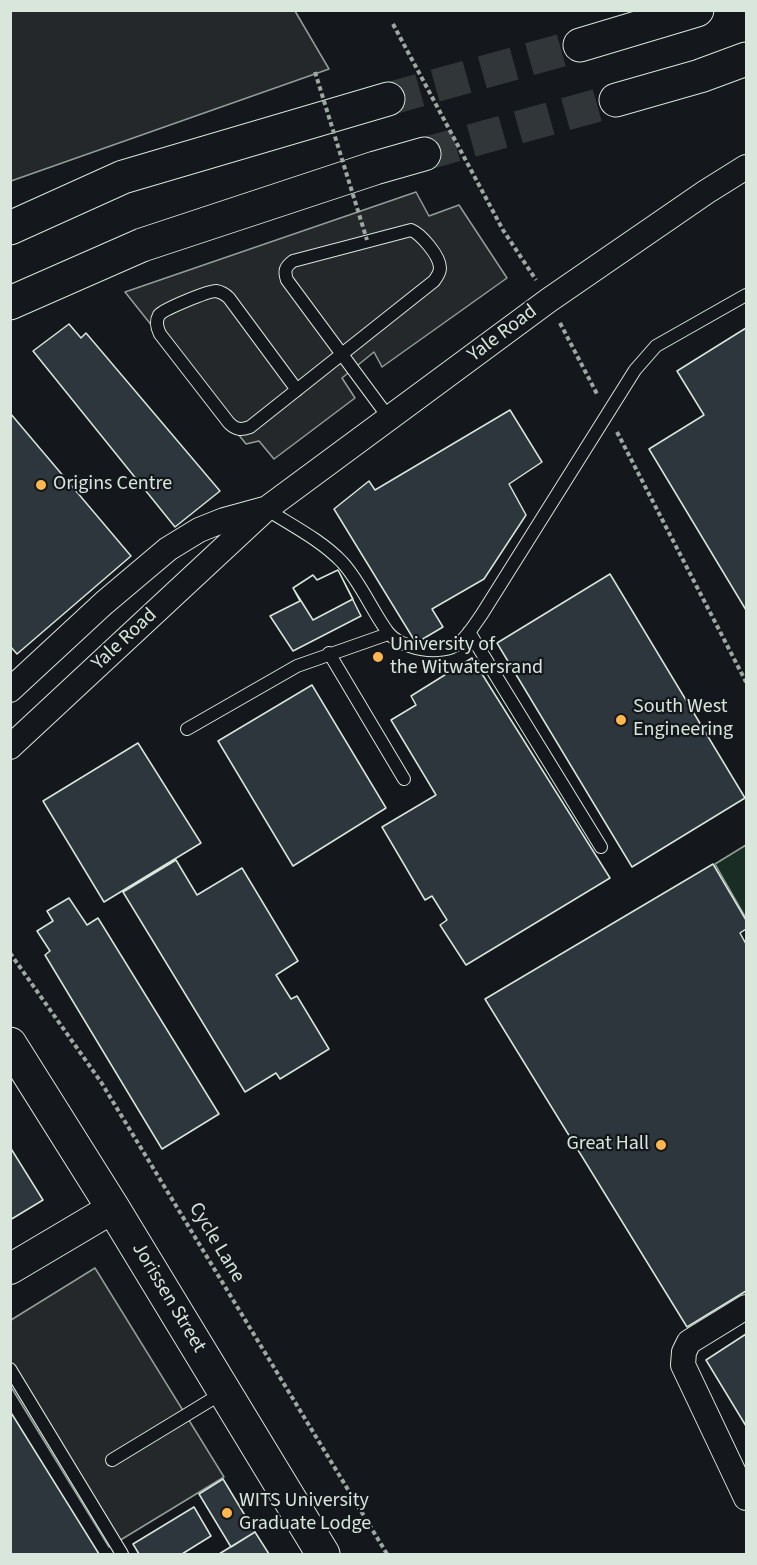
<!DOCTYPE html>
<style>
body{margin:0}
#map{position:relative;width:757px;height:1565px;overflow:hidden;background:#14181c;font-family:"Source Sans 3",sans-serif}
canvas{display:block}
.frame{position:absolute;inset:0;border:12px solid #d8e6dc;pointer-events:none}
</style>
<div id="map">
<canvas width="757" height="1565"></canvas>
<div class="frame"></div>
</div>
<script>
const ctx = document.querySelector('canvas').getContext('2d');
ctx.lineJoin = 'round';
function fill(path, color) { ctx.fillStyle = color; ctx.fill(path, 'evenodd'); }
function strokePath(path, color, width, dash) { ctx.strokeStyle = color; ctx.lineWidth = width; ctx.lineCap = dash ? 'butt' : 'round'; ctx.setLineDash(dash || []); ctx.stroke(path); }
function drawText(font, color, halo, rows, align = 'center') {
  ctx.font = font + ' "Source Sans 3",sans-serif'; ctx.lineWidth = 4.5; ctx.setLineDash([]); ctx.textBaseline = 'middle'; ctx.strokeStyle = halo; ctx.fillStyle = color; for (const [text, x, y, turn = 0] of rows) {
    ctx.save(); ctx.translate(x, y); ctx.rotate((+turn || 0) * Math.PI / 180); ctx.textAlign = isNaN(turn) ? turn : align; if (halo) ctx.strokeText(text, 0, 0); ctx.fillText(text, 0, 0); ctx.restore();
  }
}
const green = new Path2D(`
 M746,845V918L715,864Z`);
fill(green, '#1a2d24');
strokePath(green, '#939e99', 1.5);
const parking = new Path2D(`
 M10,11H295L329,69L11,181Z
 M416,192L429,216L459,205L507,278L382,367L374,352L342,378L355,398L274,459L259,441L246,444L125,292Z
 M95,1268L224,1477L109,1547L11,1387V1320Z`);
fill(parking, '#24282b');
strokePath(parking, '#939e99', 1.5);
const building = new Path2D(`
 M69,324L81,338L86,333L220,491L175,527L33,351Z
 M746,328V610L649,449L704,415L677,371Z
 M510,410L542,462L509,484L526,515L484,579L432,609L443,627L416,643L334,509L369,481L375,490Z
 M10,413L131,556L17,654L10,646Z
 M338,570L361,616L293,651L270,616L300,601L293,588L313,575L317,580Z
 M338,570L353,599L313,620L293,588L313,575L317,580Z
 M610,574L745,798L632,867L497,643Z
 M472,658L610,878L466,965L440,925L447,920L432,896L425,900L382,827L436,795L391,720L416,705L411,696Z
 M312,685L386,808L293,866L218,741Z
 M138,743L201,843L104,902L43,801Z
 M176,860L197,895L242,868L298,961L276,975L291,999L297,996L329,1049L280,1079L276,1073L245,1092L123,892Z
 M713,864L746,920V929L740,933L746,944V1291L687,1327L485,999Z
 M69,898L87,925L98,918L219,1114L162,1149L45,955L50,951L37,931L53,921L47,911Z
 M10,1147L43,1200L10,1220Z
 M746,1334V1426L706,1360Z
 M10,1411L99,1554H10Z
 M223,1479L255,1532L231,1547L199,1494Z
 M194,1507L211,1536L182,1554H139L133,1544Z
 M255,1532L269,1554H219Z`);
fill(building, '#2c363c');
strokePath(building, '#d8e6dc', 1.5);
strokePath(new Path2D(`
 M388,99L580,45
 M424,154L616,100`), '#313739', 33, [33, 16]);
const service = new Path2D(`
 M297,390L229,298C225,294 222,292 216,291C208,291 164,309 159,315C155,322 157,328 160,334L229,423C236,430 241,430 250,427L434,281C437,277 440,273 440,268C440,256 421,234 411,230L293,261C285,267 284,271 287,280C321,326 355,372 389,418
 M266,509C291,525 321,540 342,562C361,583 371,609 387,631C399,649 442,657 459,643C468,636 475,624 482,614L635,370L656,346L746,295
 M469,632L601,847
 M329,653L404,779
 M187,729L297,666L388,634
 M10,1369L122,1554
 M112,1460L224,1392`);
const minor = new Path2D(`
 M10,690L104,603L168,549L199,530L224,520L264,509
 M10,747L266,509L549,300L706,192L746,167
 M746,1307L689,1342L684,1352L683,1365L746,1498`);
const tertiary = new Path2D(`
 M10,1269L113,1208`);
const secondary = new Path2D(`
 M10,1044L113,1208L323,1554`);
const motorway = new Path2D(`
 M580,45L697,10
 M616,100L700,76L746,59
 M10,228L123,177L388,99
 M10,303L142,245L375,168L424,154`);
strokePath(service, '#d8e6dc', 14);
strokePath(minor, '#d8e6dc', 26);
strokePath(tertiary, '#d8e6dc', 32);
strokePath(secondary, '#d8e6dc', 35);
strokePath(motorway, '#d8e6dc', 35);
strokePath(new Path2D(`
 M393,24L503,230L536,280
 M560,323L597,394
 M617,432L746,682
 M10,953L101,1082L387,1554`), '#9da8a2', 4, [4.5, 3]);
strokePath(service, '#14181c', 12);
strokePath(minor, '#14181c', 24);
strokePath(tertiary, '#14181c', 30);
strokePath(secondary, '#14181c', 33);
strokePath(motorway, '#14181c', 33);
strokePath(new Path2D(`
 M315,72L367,240`), '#9da8a2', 4, [4.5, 3]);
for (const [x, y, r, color] of [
 [41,485,6,"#ffb74d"],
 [378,657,6,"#ffb74d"],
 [621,720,6,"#ffb74d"],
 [661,1145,6,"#ffb74d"],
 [227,1513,6,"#ffb74d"]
]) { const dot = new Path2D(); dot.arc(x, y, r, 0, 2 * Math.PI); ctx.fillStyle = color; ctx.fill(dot); strokePath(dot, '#14181c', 2); }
drawText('20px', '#d8e6dc', '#14181c', [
 ["Yale Road",503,334,-37],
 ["Yale Road",125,640,-43],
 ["Cycle Lane",216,1243,59],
 ["Jorissen Street",168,1298,59]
]);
drawText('20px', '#d8e6dc', '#14181c', [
 ["Origins Centre",53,485],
 ["University of",390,646],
 ["the Witwatersrand",390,669],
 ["South West",633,708],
 ["Engineering",633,731],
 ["Great Hall",649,1145,"right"],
 ["WITS University",239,1502],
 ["Graduate Lodge",239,1525]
], 'left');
</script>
